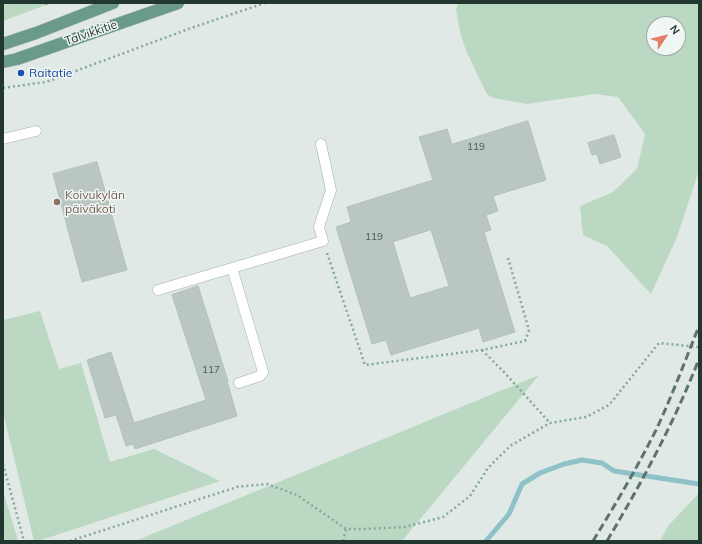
<!DOCTYPE html>
<meta charset="utf-8">
<style>
body{margin:0}
#map{position:relative;width:702px;height:544px;overflow:hidden;background:#e0e9e5;font-family:Mulish,sans-serif}
canvas{display:block}
.frame{position:absolute;inset:0;border:4px solid #233731;pointer-events:none}
.north{position:absolute;left:646px;top:16px;width:40px;height:40px;box-sizing:border-box;background:#f0f6f3;border:1px solid #9eaaa5;border-radius:50%;rotate:55deg;font-size:11px;font-weight:700;line-height:16px;text-align:center;color:#233731}
.north::after{content:'';display:block;margin:auto;width:14px;height:18px;background:#e17f66;clip-path:polygon(50% 0,100% 100%,50% 72%,0 100%)}
</style>
<div id="map">
<canvas width="702" height="544"></canvas>
<div class="frame"></div>
<div class="north">N</div>
</div>
<script>
const ctx = document.querySelector('canvas').getContext('2d');
ctx.lineJoin = 'round';
function fill(path, color) { ctx.fillStyle = color; ctx.fill(path, 'evenodd'); }
function strokePath(path, color, width, dash) { ctx.strokeStyle = color; ctx.lineWidth = width; ctx.lineCap = dash ? 'butt' : 'round'; ctx.setLineDash(dash || []); ctx.stroke(path); }
function drawText(font, color, halo, rows, align = 'center') {
  ctx.font = font + ' Mulish,sans-serif'; ctx.lineWidth = 3; ctx.setLineDash([]); ctx.textBaseline = 'middle'; ctx.strokeStyle = halo; ctx.fillStyle = color; for (const [text, x, y, turn = 0] of rows) {
    ctx.save(); ctx.translate(x, y); ctx.rotate((+turn || 0) * Math.PI / 180); ctx.textAlign = isNaN(turn) ? turn : align; if (halo) ctx.strokeText(text, 0, 0); ctx.fillText(text, 0, 0); ctx.restore();
  }
}
fill(new Path2D(`
 M3,3H51L3,21Z
 M458,3H699V170L677,237L651,294L607,246L583,235L580,206L613,192L637,169L645,134L618,97L595,94L527,104L493,98L487,94L467,53L462,39L458,22L456,9ZM654,24H678V48H654Z
 M40,311L59,369L81,363L110,462L154,449L220,481L38,541H34L3,412V320Z
 M539,375L402,541H135Z
 M3,491L17,537V541H3Z
 M699,493V541H660L668,526Z`), '#bbd8c2');
strokePath(new Path2D(`
 M486,541L509,514L522,484L540,473L564,464L582,460L602,463L614,471L699,484`), '#8ec2c8', 5);
const building = new Path2D(`
 M528,121L546,180L493,196L498,211L486,215L491,230L484,232L515,332L483,342L479,328L391,355L386,340L372,344L336,227L351,222L347,207L433,180L419,137L447,129L452,144ZM431,230L449,286L410,298L393,242Z
 M614,135L621,157L600,164L597,154L592,155L588,143Z
 M97,162L127,270L82,282L53,174Z
 M198,286L228,381H227L237,416L135,449L133,444L126,446L116,415L105,418L87,360L111,352L134,423L206,400L172,295Z`);
fill(building, '#b9c6c1');
strokePath(building, '#b3c2bb', 1);
const service = new Path2D(`
 M3,139L36,131
 M232,268L263,372L260,376L239,383
 M158,290L323,241L319,227L331,190L321,144`);
const primary = new Path2D(`
 M3,44L36,33L113,3
 M3,62L17,59L178,3`);
strokePath(service, '#a4b0ab', 11);
strokePath(primary, '#bdc3c1', 13);
strokePath(new Path2D(`
 M46,3L47,7
 M3,88L46,82L194,27L265,3
 M327,253L365,365L482,350L525,341L529,330L508,258
 M482,350L504,372L550,423
 M3,464L24,541
 M70,541L237,487L267,484L297,495L346,529H365L405,527L443,517L470,496L488,468L510,446L550,423L586,417L609,405L659,343L699,347
 M343,541L346,529`), '#84a99c', 2.5, [2, 3]);
strokePath(service, '#fff', 10);
strokePath(primary, '#6a9a8b', 12);
strokePath(new Path2D(`
 M593,541C615,505 637,468 656,430C672,396 685,361 699,326
 M607,541C642,482 674,423 699,359`), '#5d736c', 3, [8, 4]);
for (const [x, y, r, color] of [
 [21,73,4,"#1a4fb4"],
 [57,202,4,"#8d6e63"]
]) { const dot = new Path2D(); dot.arc(x, y, r, 0, 2 * Math.PI); ctx.fillStyle = color; ctx.fill(dot); strokePath(dot, '#f0f6f3', 1.5); }
drawText('10px', '#485b55', null, [
 ["119",476,147],
 ["119",374,237],
 ["117",211,370]
]);
drawText('12px', '#233731', '#f0f6f3', [
 ["Talvikkitie",91,33,-19]
]);
drawText('12px', '#164399', '#f0f6f3', [
 ["Raitatie",29,73]
], 'left');
drawText('12px', '#785e54', '#f0f6f3', [
 ["Koivukylän",65,195],
 ["päiväkoti",65,209]
], 'left');
</script>
